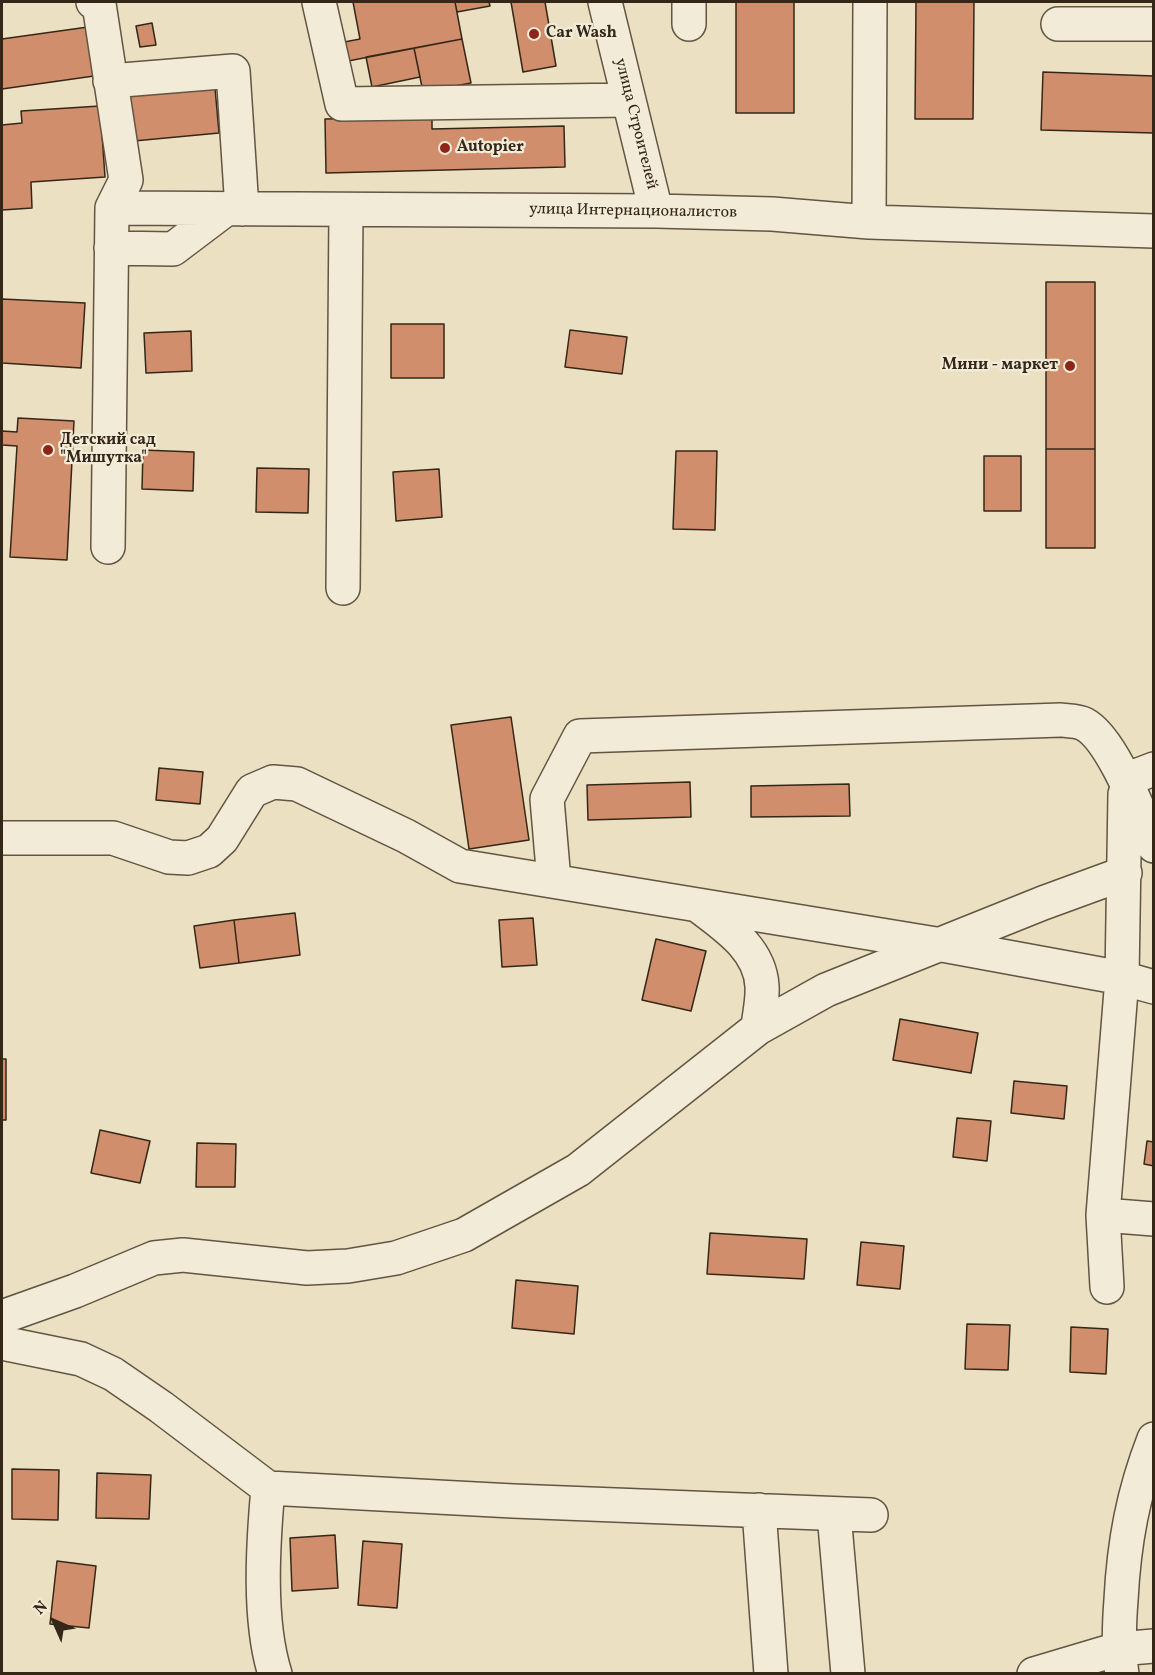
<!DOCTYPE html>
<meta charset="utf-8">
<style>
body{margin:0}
#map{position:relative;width:1155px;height:1675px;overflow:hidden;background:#ebe0c1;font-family:Vollkorn,serif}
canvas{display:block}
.frame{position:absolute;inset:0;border:3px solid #352718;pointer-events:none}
.north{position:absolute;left:24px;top:1591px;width:60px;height:60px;-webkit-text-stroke:4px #f2ebd7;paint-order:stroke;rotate:315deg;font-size:16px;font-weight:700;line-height:24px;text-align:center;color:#352718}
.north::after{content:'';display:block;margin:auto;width:21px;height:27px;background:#352718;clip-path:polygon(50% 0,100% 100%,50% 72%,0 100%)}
</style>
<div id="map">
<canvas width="1155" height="1675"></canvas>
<div class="frame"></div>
<div class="north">N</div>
</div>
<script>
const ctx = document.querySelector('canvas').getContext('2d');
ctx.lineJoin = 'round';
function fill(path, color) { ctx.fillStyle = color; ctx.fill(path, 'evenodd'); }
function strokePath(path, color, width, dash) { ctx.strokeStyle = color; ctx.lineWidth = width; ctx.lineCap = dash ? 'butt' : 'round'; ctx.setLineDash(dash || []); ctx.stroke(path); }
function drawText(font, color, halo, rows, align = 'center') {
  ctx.font = font + ' Vollkorn,serif'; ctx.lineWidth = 4.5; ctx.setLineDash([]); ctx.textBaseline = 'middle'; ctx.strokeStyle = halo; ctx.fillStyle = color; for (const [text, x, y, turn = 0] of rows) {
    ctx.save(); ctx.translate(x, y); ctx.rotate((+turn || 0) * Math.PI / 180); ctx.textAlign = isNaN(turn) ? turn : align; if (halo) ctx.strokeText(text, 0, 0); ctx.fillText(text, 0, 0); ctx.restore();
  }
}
const building = new Path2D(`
 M353,2H455L462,39L343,62L339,43L360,39Z
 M455,2H489L490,6L457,12Z
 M511,2H545L556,66L523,72Z
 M736,2H794V113H736Z
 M916,2H974L973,119H915Z
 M152,23L156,45L140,47L136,26Z
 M88,27L94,76L2,89V39Z
 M462,39L471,83L423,92L414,48Z
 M414,48L420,77L372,87L366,57Z
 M1043,72L1154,76V133L1041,130Z
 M215,88L219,133L134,141L130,96Z
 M100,106L105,177L31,182L32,208L2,210V125L22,123L21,111Z
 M432,117V129L564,126L565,167L326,173L325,119Z
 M1046,282H1095V449H1046Z
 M2,299L85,303L81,368L2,363Z
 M391,324H444V378H391Z
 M570,330L627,337L622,374L565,367Z
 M191,331L192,371L146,373L144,333Z
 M18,418L74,421L67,560L10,557L17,446L2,445V431L17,432Z
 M1046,449H1095V548H1046Z
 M143,450L194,452L193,491L142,489Z
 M676,451H717L715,530L673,529Z
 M984,456H1021V511H984Z
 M257,468L309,469L308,513L256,512Z
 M439,469L442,517L396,521L393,472Z
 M511,717L529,840L469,849L451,725Z
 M159,768L203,772L200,804L156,800Z
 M690,782L691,817L588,820L587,785Z
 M849,784L850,816L751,817V786Z
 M295,913L300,955L239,963L234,920Z
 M533,918L537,965L502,967L499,920Z
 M234,920L239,963L200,968L194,926Z
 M656,939L706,951L691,1011L642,1000Z
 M900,1019L978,1033L971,1073L893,1060Z
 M2,1059H6V1120H2Z
 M1014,1081L1067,1086L1064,1119L1011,1113Z
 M957,1118L991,1121L987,1161L953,1157Z
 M100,1130L150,1141L140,1183L91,1173Z
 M1147,1141L1154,1142V1166L1144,1164Z
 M197,1143L236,1144L235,1187H196Z
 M710,1233L807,1239L804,1279L707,1274Z
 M861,1242L904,1246L900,1289L857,1285Z
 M516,1280L578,1286L574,1334L512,1328Z
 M967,1324L1010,1325L1008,1370L965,1369Z
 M1071,1327L1108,1329L1106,1374L1070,1372Z
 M12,1469L59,1470L58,1520L12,1519Z
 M97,1473L151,1475L149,1519L96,1518Z
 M335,1535L338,1588L292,1591L290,1538Z
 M363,1541L402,1544L397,1608L358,1605Z
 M57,1561L96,1566L89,1628L50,1624Z`);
fill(building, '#d08e6d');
strokePath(building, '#352718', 1.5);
const minor = new Path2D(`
 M93,2L99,4L126,180L112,208L108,547
 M319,2L342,104L629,100
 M605,2L656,211
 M689,2V24
 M1058,24H1154
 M110,81L233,71L242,209
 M112,208L656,211L772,214L869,222L1154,231
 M869,222L870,2
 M111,248L173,249L226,209
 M343,588L346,210
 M1125,780L1154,769
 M2,838H113L169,857L188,858L209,851L222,839L252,791L273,782L297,784L406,836L460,866L942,945L1122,978L1154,987
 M554,881L547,799L580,736L1061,720C1068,721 1078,721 1084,724C1112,738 1141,816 1154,846
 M700,907C726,927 760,949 762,986C763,1000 759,1015 758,1028
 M1103,1215L1154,1219
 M1107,1287L1103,1215L1122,978L1125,794
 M2,1317L75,1291L154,1258L183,1255L307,1268L348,1266L396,1258L464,1235L578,1170L758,1028L826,990L1043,903L1125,873
 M2,1343L81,1359L113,1374L161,1407L268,1488L513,1501L871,1515
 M268,1488C263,1544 258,1620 275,1674
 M759,1510L771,1674
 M834,1514L848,1674
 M1034,1674L1118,1649L1154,1646
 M1122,1674C1118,1649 1119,1625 1121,1600C1124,1542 1133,1493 1154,1439`);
strokePath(minor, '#625542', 36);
strokePath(minor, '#f2ebd7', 33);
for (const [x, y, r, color] of [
 [534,34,6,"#8f2418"],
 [445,148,6,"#8f2418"],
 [1070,366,6,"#8f2418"],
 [48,450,6,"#8f2418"]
]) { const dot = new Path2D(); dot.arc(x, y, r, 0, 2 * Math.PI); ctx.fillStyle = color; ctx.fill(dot); strokePath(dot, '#f2ebd7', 2); }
drawText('bold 16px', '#352718', '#f2ebd7', [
 ["Car Wash",546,34],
 ["Autopier",457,148],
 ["Мини - маркет",1058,366,"right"],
 ["Детский сад",60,441],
 ["\"Мишутка\"",60,459]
], 'left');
drawText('16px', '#352718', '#f2ebd7', [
 ["улица Строителей",635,124,76],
 ["улица Интернационалистов",633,212,1]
]);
</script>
